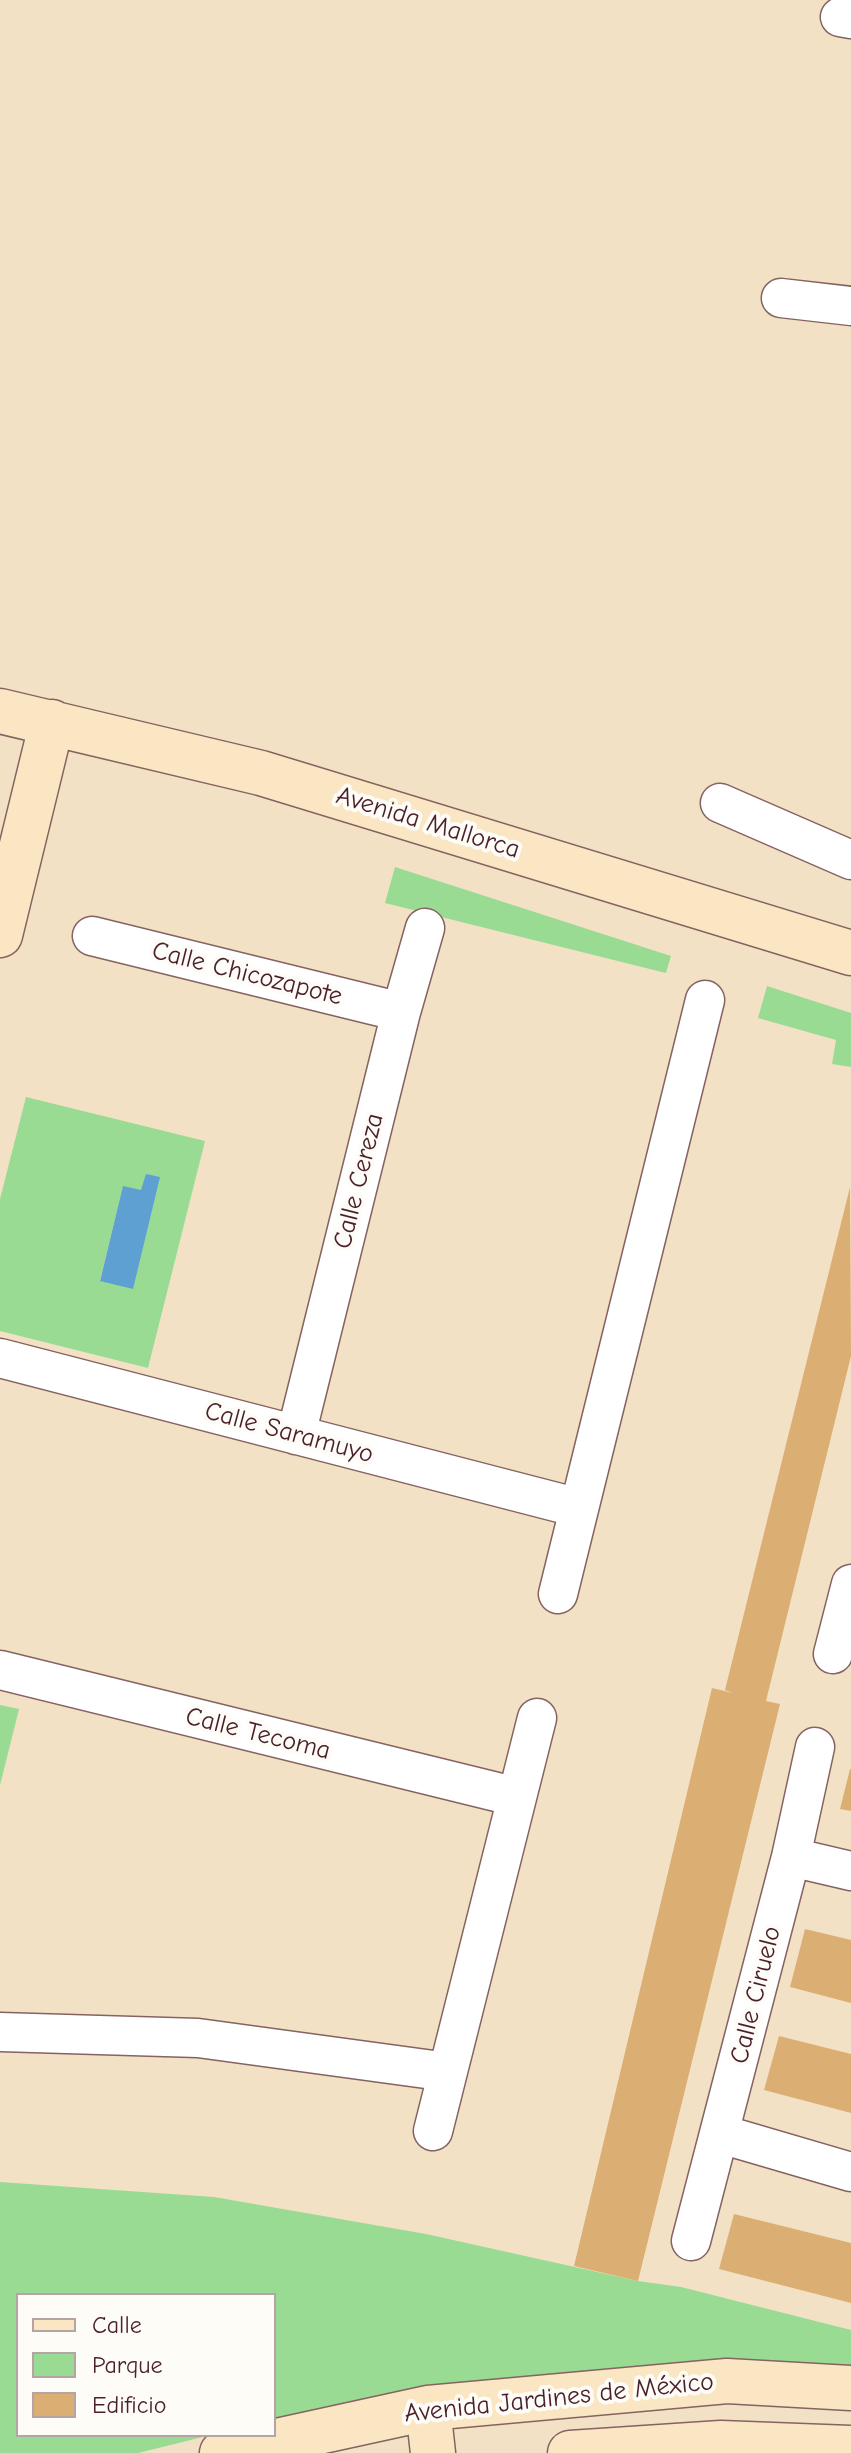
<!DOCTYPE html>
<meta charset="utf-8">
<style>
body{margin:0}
#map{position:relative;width:851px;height:2453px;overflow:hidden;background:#f3e1c6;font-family:"Comic Neue",sans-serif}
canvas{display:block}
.legend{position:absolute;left:16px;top:2293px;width:260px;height:144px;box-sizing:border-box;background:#fdfcf7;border:2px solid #b5a4a5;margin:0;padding:10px 14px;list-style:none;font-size:24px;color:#4a1f2b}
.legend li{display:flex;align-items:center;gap:16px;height:40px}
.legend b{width:40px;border:2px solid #b5a4a5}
</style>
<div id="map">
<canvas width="851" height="2453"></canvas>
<ul class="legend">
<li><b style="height:10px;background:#fbe6c4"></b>Calle</li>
<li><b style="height:22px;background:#99db93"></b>Parque</li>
<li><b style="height:22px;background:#dbaf73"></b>Edificio</li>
</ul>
</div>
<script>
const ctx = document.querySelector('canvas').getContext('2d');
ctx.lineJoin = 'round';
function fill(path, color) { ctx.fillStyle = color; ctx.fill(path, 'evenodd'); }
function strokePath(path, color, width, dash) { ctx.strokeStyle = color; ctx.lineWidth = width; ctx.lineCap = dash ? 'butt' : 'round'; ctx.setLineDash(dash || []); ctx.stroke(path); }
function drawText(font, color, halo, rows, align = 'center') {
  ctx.font = font + ' "Comic Neue",sans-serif'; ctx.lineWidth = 8; ctx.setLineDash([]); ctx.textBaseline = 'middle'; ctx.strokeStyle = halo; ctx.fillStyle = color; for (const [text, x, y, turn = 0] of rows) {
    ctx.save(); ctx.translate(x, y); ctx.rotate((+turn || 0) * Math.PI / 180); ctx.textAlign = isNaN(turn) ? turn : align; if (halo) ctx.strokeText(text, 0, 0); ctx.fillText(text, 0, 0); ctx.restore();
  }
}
fill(new Path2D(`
 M395,867L671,956L666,973L385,903Z
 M767,986L851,1013V1067L832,1064L836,1040L758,1018Z
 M26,1097L205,1141L148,1368L0,1331V1199ZM123,1187L141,1191L101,1281L100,1280Z
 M0,1705L19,1709L0,1785Z
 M0,2182L214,2197L426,2234L638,2281L681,2287L851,2330V2371L514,2381L301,2413L274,2419V2295H18V2435H211L138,2453H0Z`), '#99db93');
fill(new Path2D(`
 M146,1174L160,1177L133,1289L100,1281L123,1186L141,1190Z`), '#5da0d1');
fill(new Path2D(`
 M850,1187L851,1356L766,1701L780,1704L638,2281L574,2266L712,1688L733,1693L725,1690Z
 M850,1769H851V1811L840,1809Z
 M805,1929L851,1940V2003L790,1987Z
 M779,2036L851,2054V2113L764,2090Z
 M734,2214L851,2243V2303L719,2269Z`), '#dbaf73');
const street = new Path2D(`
 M840,17L851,19
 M781,298L851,306
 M720,803L851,860
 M92,936L401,1012
 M0,1358L579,1508
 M296,1435L401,1012L425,928
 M558,1594L705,1000
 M833,1654L851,1584
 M0,1670L517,1797
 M791,1857L851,1871
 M0,2032L198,2038L448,2072
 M433,2131L537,1718
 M721,2134L851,2172
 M691,2241L791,1857L815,1747`);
const secondary = new Path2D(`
 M0,711L261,773L851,953
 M0,935L52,722
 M428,2408L433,2453
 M222,2453L428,2408L727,2381L851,2388
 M570,2453L721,2443L851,2448`);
strokePath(street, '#856361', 41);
strokePath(secondary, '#856361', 47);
strokePath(street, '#fff', 38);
strokePath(secondary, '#fbe6c4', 44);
drawText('26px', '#4a1f2b', '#fdfcf7', [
 ["Avenida Mallorca",428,823,17],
 ["Calle Chicozapote",247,974,14],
 ["Calle Cereza",359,1181,-76],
 ["Calle Saramuyo",289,1433,15],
 ["Calle Tecoma",258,1734,14],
 ["Calle Ciruelo",756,1995,-76],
 ["Avenida Jardines de México",559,2398,-6]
]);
</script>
